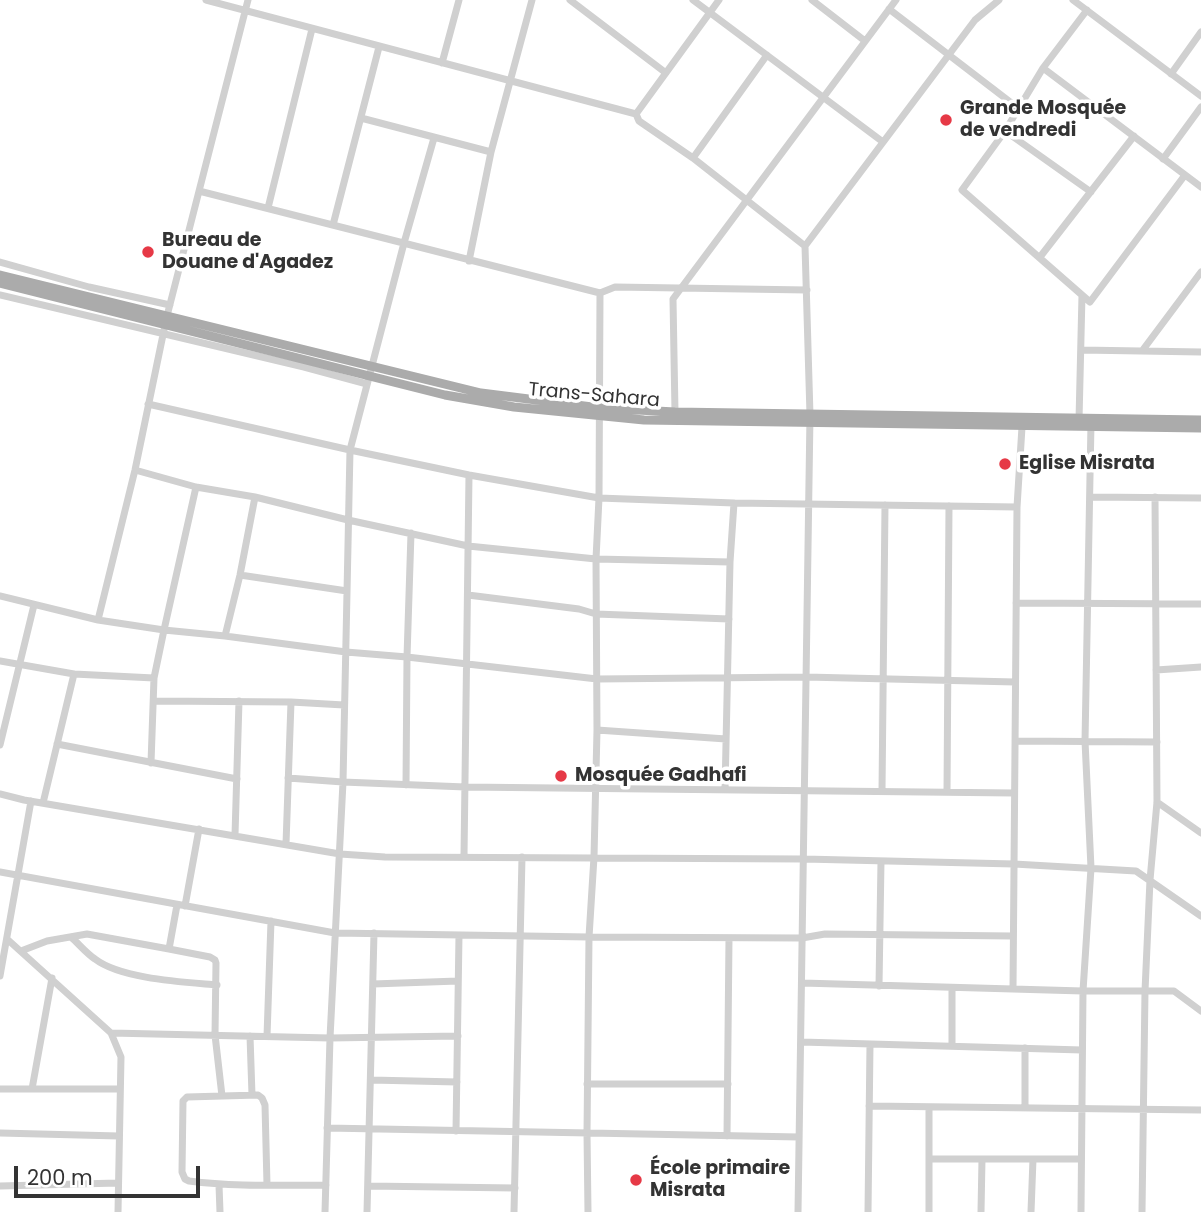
<!DOCTYPE html>
<meta charset="utf-8">
<style>
body{margin:0}
#map{position:relative;width:1201px;height:1212px;overflow:hidden;background:#fff;font-family:Poppins,sans-serif}
canvas{display:block}
.scale{position:absolute;left:14px;top:1166px;width:186px;height:32px;box-sizing:border-box;border:4px solid #333;border-top:0;padding-left:9px;font-size:21px;line-height:24px;white-space:nowrap;color:#333;-webkit-text-stroke:5px #fff;paint-order:stroke}
</style>
<div id="map">
<canvas width="1201" height="1212"></canvas>
<div class="scale">200 m</div>
</div>
<script>
const ctx = document.querySelector('canvas').getContext('2d');
ctx.lineJoin = 'round';
function strokePath(path, color, width, dash) { ctx.strokeStyle = color; ctx.lineWidth = width; ctx.lineCap = dash ? 'butt' : 'round'; ctx.setLineDash(dash || []); ctx.stroke(path); }
function drawText(font, color, halo, rows, align = 'center') {
  ctx.font = font + ' Poppins,sans-serif'; ctx.lineWidth = 7; ctx.setLineDash([]); ctx.textBaseline = 'middle'; ctx.strokeStyle = halo; ctx.fillStyle = color; for (const [text, x, y, turn = 0] of rows) {
    ctx.save(); ctx.translate(x, y); ctx.rotate((+turn || 0) * Math.PI / 180); ctx.textAlign = isNaN(turn) ? turn : align; if (halo) ctx.strokeText(text, 0, 0); ctx.fillText(text, 0, 0); ctx.restore();
  }
}
strokePath(new Path2D(`
 M206,0L636,114L639,121L693,158L805,246
 M570,0L666,73
 M693,0L883,142
 M812,0L865,41
 M1073,0L1201,96
 M889,9L1018,108
 M1087,10L1043,68L1005,131L962,190L1090,302L1185,175
 M442,63L459,0
 M1043,68L1201,187
 M1171,74L1201,32
 M636,114L719,0
 M361,118L491,152
 M1005,131L1091,192
 M693,158L767,55
 M1163,159L1201,107
 M199,191L600,293L615,287L807,290
 M268,208L312,29
 M333,225L379,47
 M1040,257L1134,136
 M469,261L491,152L532,0
 M0,262L89,287L170,305
 M0,295L304,367L367,384
 M167,316L248,0
 M1081,350L1201,352
 M1142,351L1201,272
 M148,404L350,450L469,475L599,498L734,503L1017,507
 M675,412L673,299L896,0
 M1079,420L1082,295
 M135,470L196,487L255,497L348,520L468,546L596,559L730,562
 M1090,497L1201,498
 M240,575L347,591
 M468,595L579,609L596,614L729,619
 M0,596L98,620L164,630L225,636L346,652L407,657L597,679L806,677L1015,682
 M1016,603L1201,604
 M98,620L135,470L164,330
 M225,636L240,575L255,497
 M0,661L74,674L154,678
 M1156,670L1201,667
 M154,701L291,702L344,705
 M597,730L726,739
 M1015,741L1157,742
 M57,744L237,779
 M0,745L34,605
 M151,763L154,678L164,630L196,487
 M288,778L343,782L465,787L1014,793
 M406,785L407,657L411,533
 M725,790L730,562L734,503
 M882,791L885,505
 M947,792L949,506
 M0,794L24,800L340,854L385,857L804,859L1014,864L1136,871L1201,916
 M1157,802L1201,833
 M43,803L74,674
 M235,835L239,701
 M286,844L291,702
 M464,856L469,475
 M0,872L335,933L589,937L802,938L825,934L1013,936
 M177,905L169,949L210,957L215,960L216,963L215,1035L222,1096
 M185,906L199,829
 M71,937C79,944 86,953 95,959C121,979 184,982 217,985
 M7,939L111,1033L330,1038L458,1036
 M21,951L47,941L87,934L169,949
 M0,976L31,801
 M802,983L1083,991H1174L1201,1011
 M373,984L458,981
 M879,986L881,861
 M952,988V1046
 M1013,989L1017,507L1022,427
 M111,1033L121,1057L118,1212
 M250,1036L252,1095
 M267,1036L271,921
 M801,1042L1082,1050
 M371,1080L457,1082
 M587,1084H728
 M0,1089H119
 M32,1089L52,978
 M869,1106L1201,1110
 M1025,1108V1048
 M327,1128L799,1137
 M456,1131L459,935
 M0,1133L119,1136
 M727,1136L729,938
 M929,1159H1081
 M219,1185L220,1212
 M267,1185L265,1105L262,1098L258,1095L187,1097L183,1101L182,1172L185,1179L189,1181C234,1187 280,1185 326,1185
 M0,1186L118,1183
 M368,1186L515,1188
 M325,1212L330,1038L343,782L350,450L404,243L434,138
 M367,1212L374,933
 M514,1212L522,857
 M588,1212L587,1133L589,937L594,857L597,730L596,559L599,498L600,293
 M798,1212L810,415L805,246L975,20L999,0
 M868,1212L870,1044
 M929,1212V1107
 M981,1212L982,1159
 M1031,1212L1033,1159
 M1081,1212L1083,991L1091,868L1085,741L1091,423
 M1142,1212L1145,991L1150,880L1157,802L1155,497`), '#d0d0d0', 7);
strokePath(new Path2D(`
 M0,275L481,393L600,408L675,412L1201,420
 M0,283L445,395L514,407L644,420L1201,428`), '#ababab', 9);
for (const [x, y, r, color] of [
 [946,120,7,"#e63946"],
 [148,252,7,"#e63946"],
 [1005,464,7,"#e63946"],
 [561,776,7,"#e63946"],
 [636,1180,7,"#e63946"]
]) { const dot = new Path2D(); dot.arc(x, y, r, 0, 2 * Math.PI); ctx.fillStyle = color; ctx.fill(dot); strokePath(dot, '#fff', 2.5); }
drawText('bold 19px', '#333', '#fff', [
 ["Grande Mosquée",960,109],
 ["de vendredi",960,131],
 ["Bureau de",162,241],
 ["Douane d'Agadez",162,263],
 ["Eglise Misrata",1019,464],
 ["Mosquée Gadhafi",575,776],
 ["École primaire",650,1169],
 ["Misrata",650,1191]
], 'left');
drawText('19px', '#333', '#fff', [
 ["Trans-Sahara",594,396,5]
]);
</script>
